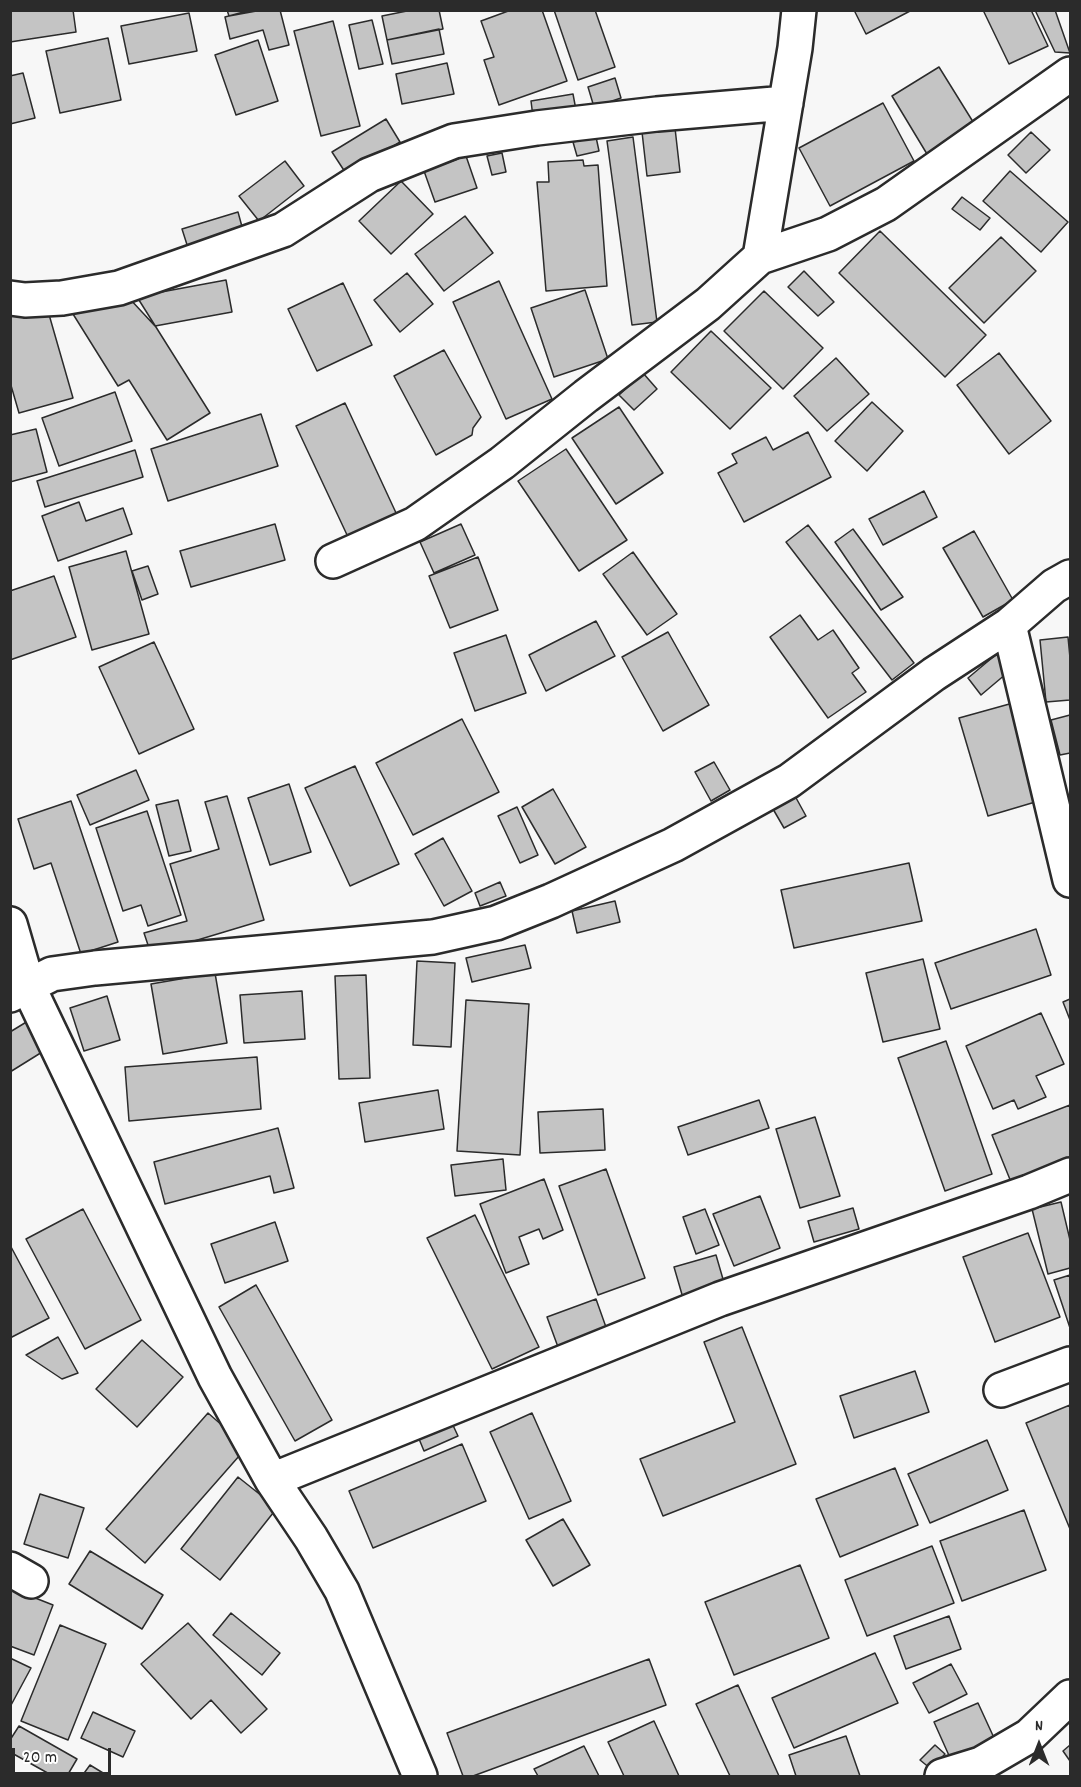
<!DOCTYPE html>
<style>
body{margin:0}
#map{position:relative;width:1081px;height:1787px;overflow:hidden;background:#f7f7f7;font-family:Dekko,sans-serif}
canvas{display:block}
.frame{position:absolute;inset:0;border:12px solid #2b2b2b;pointer-events:none}
.north{position:absolute;left:1009px;top:1715px;width:60px;height:60px;-webkit-text-stroke:4px #fff;paint-order:stroke;rotate:0deg;font-size:16px;font-weight:700;line-height:24px;text-align:center;color:#2b2b2b}
.north::after{content:'';display:block;margin:auto;width:21px;height:27px;background:#2b2b2b;clip-path:polygon(50% 0,100% 100%,50% 72%,0 100%)}
.scale{position:absolute;left:12px;top:1748px;width:99px;height:27px;box-sizing:border-box;border:3px solid #2b2b2b;border-top:0;padding-left:8px;font-size:18px;line-height:21px;white-space:nowrap;color:#2b2b2b;-webkit-text-stroke:4px #fff;paint-order:stroke}
</style>
<div id="map">
<canvas width="1081" height="1787"></canvas>
<div class="frame"></div>
<div class="north">N</div>
<div class="scale">20 m</div>
</div>
<script>
const ctx = document.querySelector('canvas').getContext('2d');
ctx.lineJoin = 'round';
function fill(path, color) { ctx.fillStyle = color; ctx.fill(path, 'evenodd'); }
function strokePath(path, color, width, dash) { ctx.strokeStyle = color; ctx.lineWidth = width; ctx.lineCap = dash ? 'butt' : 'round'; ctx.setLineDash(dash || []); ctx.stroke(path); }
const building = new Path2D(`
 M10,10H73L76,32L10,42Z
 M227,10H262L229,16Z
 M251,10H280L289,45L269,50L263,30L230,39L225,17Z
 M412,10H439L443,29L387,40L382,16Z
 M511,10H542L567,81L499,105L484,60L494,57L481,21Z
 M554,10H595L615,67L578,80Z
 M854,10H912L866,34Z
 M983,10H1031L1048,46L1009,64Z
 M1035,10H1055L1070,53L1055,52Z
 M189,13L197,51L129,64L121,26Z
 M372,20L383,64L359,69L349,25Z
 M333,21L360,126L321,136L294,31Z
 M439,29L444,54L392,64L387,40Z
 M108,38L121,100L60,113L46,51Z
 M258,40L278,101L236,115L215,55Z
 M447,63L454,94L402,104L396,74Z
 M939,67L975,125L927,154L892,96Z
 M23,73L35,118L10,124V76Z
 M615,78L621,98L594,107L588,87Z
 M573,94L576,110L533,117L531,101Z
 M883,103L914,161L830,206L799,148Z
 M386,119L400,142L347,175L332,152Z
 M675,128L680,172L647,176L642,132Z
 M1031,132L1050,150L1026,173L1008,155Z
 M596,137L599,151L577,156L573,142Z
 M633,137L657,322L632,325L607,141Z
 M502,153L506,172L492,175L487,156Z
 M466,156L477,188L435,202L424,171Z
 M583,160L584,166L598,165L607,286L546,291L537,182H549L548,162Z
 M285,161L304,186L259,221L239,196Z
 M1010,171L1068,222L1041,252L983,201Z
 M401,181L433,214L391,254L359,221Z
 M962,197L990,218L980,230L952,209Z
 M238,212L244,234L189,251L182,229Z
 M465,216L493,253L444,291L415,254Z
 M880,231L986,335L945,377L839,273Z
 M1001,237L1036,271L984,323L949,288Z
 M804,271L834,302L818,316L788,287Z
 M407,273L433,304L400,332L374,300Z
 M226,280L232,312L155,326L129,298Z
 M127,281L210,413L167,440L129,380L118,386L73,314Z
 M499,281L552,399L506,419L453,302Z
 M343,283L372,345L317,371L288,309Z
 M585,290L608,359L554,377L531,308Z
 M764,291L823,348L783,389L724,331Z
 M46,304L73,398L19,413L10,382V314Z
 M711,331L771,388L730,429L671,372Z
 M444,350L481,417L473,428L472,435L436,455L394,376Z
 M999,353L1051,421L1009,454L957,385Z
 M836,358L869,394L827,431L794,396Z
 M643,373L657,389L634,410L619,395Z
 M115,392L132,441L59,466L42,418Z
 M872,402L903,431L867,471L835,441Z
 M345,403L397,515L348,537L296,426Z
 M619,407L663,473L616,504L572,438Z
 M261,414L278,466L168,501L151,449Z
 M36,429L47,472L10,482V435Z
 M808,432L831,477L744,522L718,473L737,463L732,454L766,437L773,450Z
 M566,449L627,540L579,571L518,481Z
 M135,450L143,477L45,507L37,481Z
 M924,491L937,517L883,545L869,519Z
 M79,502L86,521L123,508L132,534L58,561L42,516Z
 M275,524L285,560L191,587L180,551Z
 M461,524L475,555L434,573L420,542Z
 M808,525L914,663L892,680L786,542Z
 M853,529L903,597L881,610L835,542Z
 M974,531L1013,600L983,617L943,548Z
 M126,551L149,634L92,650L69,567Z
 M633,552L677,614L647,635L603,574Z
 M478,557L498,610L450,628L429,576Z
 M148,566L158,594L142,600L132,571Z
 M54,576L76,637L10,660V591Z
 M800,615L818,640L833,630L859,668L852,673L866,692L828,718L770,637Z
 M596,621L615,656L546,691L529,655Z
 M668,632L709,705L663,731L622,657Z
 M506,635L526,693L475,711L454,653Z
 M1068,637L1070,658V700L1046,702L1040,640Z
 M154,642L194,729L139,754L99,667Z
 M999,652L1013,668L981,695L968,678Z
 M1013,703L1042,800L988,816L959,718Z
 M1070,715V753L1060,755L1051,720Z
 M462,719L499,792L413,835L376,763Z
 M714,762L730,790L711,801L695,772Z
 M355,766L399,864L350,886L305,788Z
 M136,770L149,800L90,825L77,795Z
 M289,784L311,852L270,865L248,798Z
 M553,789L586,847L555,864L522,807Z
 M227,796L264,920L151,954L144,933L187,921L170,864L219,849L205,802Z
 M795,796L806,816L784,828L773,809Z
 M178,800L191,851L169,856L156,805Z
 M71,801L118,942L81,954L51,863L34,869L18,819Z
 M517,807L538,855L520,863L498,816Z
 M147,811L181,915L148,926L141,905L123,911L96,828Z
 M443,838L472,891L444,906L415,854Z
 M909,863L922,921L794,948L781,890Z
 M500,882L506,896L480,906L475,893Z
 M615,901L620,922L577,933L572,911Z
 M1036,929L1051,975L951,1009L935,963Z
 M525,945L531,968L472,982L466,958Z
 M923,959L940,1029L883,1042L866,973Z
 M417,961L455,963L451,1047L413,1045Z
 M215,973L227,1043L163,1054L151,984Z
 M366,975L370,1078L339,1079L335,976Z
 M302,991L305,1039L244,1043L240,995Z
 M107,996L120,1040L84,1051L70,1008Z
 M1070,999V1020L1063,1002Z
 M466,1000L529,1004L520,1155L457,1151Z
 M1041,1013L1064,1064L1036,1076L1046,1097L1018,1109L1014,1100L993,1109L966,1046Z
 M28,1021L47,1049L10,1072V1032Z
 M946,1041L992,1174L945,1191L898,1058Z
 M257,1057L261,1109L129,1121L125,1067Z
 M438,1090L444,1129L365,1142L359,1103Z
 M759,1100L769,1128L688,1155L678,1127Z
 M1070,1105V1159L1011,1182L992,1135Z
 M603,1109L605,1150L540,1153L538,1112Z
 M815,1117L840,1196L800,1208L776,1129Z
 M278,1128L294,1188L274,1193L270,1176L165,1204L154,1162Z
 M503,1159L506,1190L455,1196L451,1165Z
 M606,1169L645,1278L598,1295L559,1186Z
 M544,1179L563,1230L543,1239L539,1229L519,1237L529,1264L506,1273L480,1204Z
 M760,1196L780,1248L734,1266L713,1214Z
 M1061,1202L1070,1240V1268L1048,1274L1032,1209Z
 M853,1208L859,1229L814,1242L808,1221Z
 M83,1209L141,1320L85,1349L26,1239Z
 M705,1209L719,1245L696,1254L683,1217Z
 M475,1215L539,1347L492,1369L427,1238Z
 M275,1222L288,1261L225,1283L211,1244Z
 M1028,1233L1060,1317L995,1342L963,1257Z
 M10,1245L49,1318L10,1338Z
 M716,1255L725,1286L683,1298L674,1267Z
 M1070,1275V1328L1054,1280Z
 M256,1285L332,1420L295,1441L219,1307Z
 M596,1299L607,1330L558,1347L547,1317Z
 M742,1327L796,1464L663,1516L640,1459L735,1422L704,1342Z
 M58,1337L78,1373L62,1379L26,1355Z
 M142,1340L183,1377L137,1427L96,1389Z
 M915,1371L929,1412L854,1438L840,1396Z
 M1070,1405V1529L1026,1423Z
 M208,1413L247,1447L145,1563L106,1529Z
 M532,1413L571,1501L529,1519L490,1432Z
 M451,1421L458,1436L424,1451L417,1434Z
 M987,1440L1008,1490L930,1523L908,1474Z
 M462,1444L486,1501L373,1548L349,1491Z
 M895,1468L918,1525L840,1557L816,1499Z
 M238,1477L277,1508L220,1580L181,1549Z
 M40,1494L84,1508L68,1558L24,1544Z
 M1024,1510L1046,1570L962,1601L940,1541Z
 M563,1519L590,1565L553,1586L526,1540Z
 M932,1546L954,1603L867,1636L845,1580Z
 M90,1551L163,1595L142,1629L69,1584Z
 M800,1565L829,1638L734,1675L705,1602Z
 M10,1588L53,1605L34,1655L10,1646Z
 M231,1613L280,1653L262,1675L213,1635Z
 M949,1616L961,1649L906,1669L894,1636Z
 M188,1623L267,1709L241,1733L211,1700L191,1719L141,1664Z
 M60,1625L106,1644L68,1740L21,1721Z
 M875,1653L898,1703L794,1748L772,1698Z
 M10,1658L31,1668L10,1707Z
 M649,1659L666,1705L473,1776H463L447,1733Z
 M951,1664L967,1694L929,1713L913,1683Z
 M738,1685L779,1776H730L696,1704Z
 M978,1703L995,1740L951,1760L934,1722Z
 M93,1712L135,1731L123,1757L81,1738Z
 M654,1721L679,1776H624L608,1742Z
 M19,1726L77,1759L67,1776H53L10,1752V1740Z
 M846,1736L860,1776H796L789,1755Z
 M935,1745L945,1754L931,1769L920,1760Z
 M1070,1745V1761L1063,1751Z
 M584,1746L599,1776H538L534,1769Z
 M90,1765L108,1776H82Z`);
fill(building, '#c4c4c4');
strokePath(building, '#2b2b2b', 1.5);
const minor = new Path2D(`
 M760,257L795,48L799,10
 M10,298L25,300L62,298L119,288L283,230L369,175L454,141L537,128L657,114L786,103
 M333,561L415,524L502,463L586,396L708,304L760,257L828,234L886,204L1070,74
 M1009,625L1070,880
 M10,924L28,986L215,1377L272,1480L311,1538L342,1591L420,1776
 M10,995L52,974L95,968L433,937L496,923L551,901L673,845L789,781L934,674L1009,625L1054,586L1070,577
 M1001,1390L1070,1364
 M272,1480L720,1299L1029,1192L1070,1175
 M10,1569L31,1581
 M942,1776L981,1764L1029,1736L1070,1697`);
strokePath(minor, '#2b2b2b', 38);
strokePath(minor, '#fff', 33);
</script>
